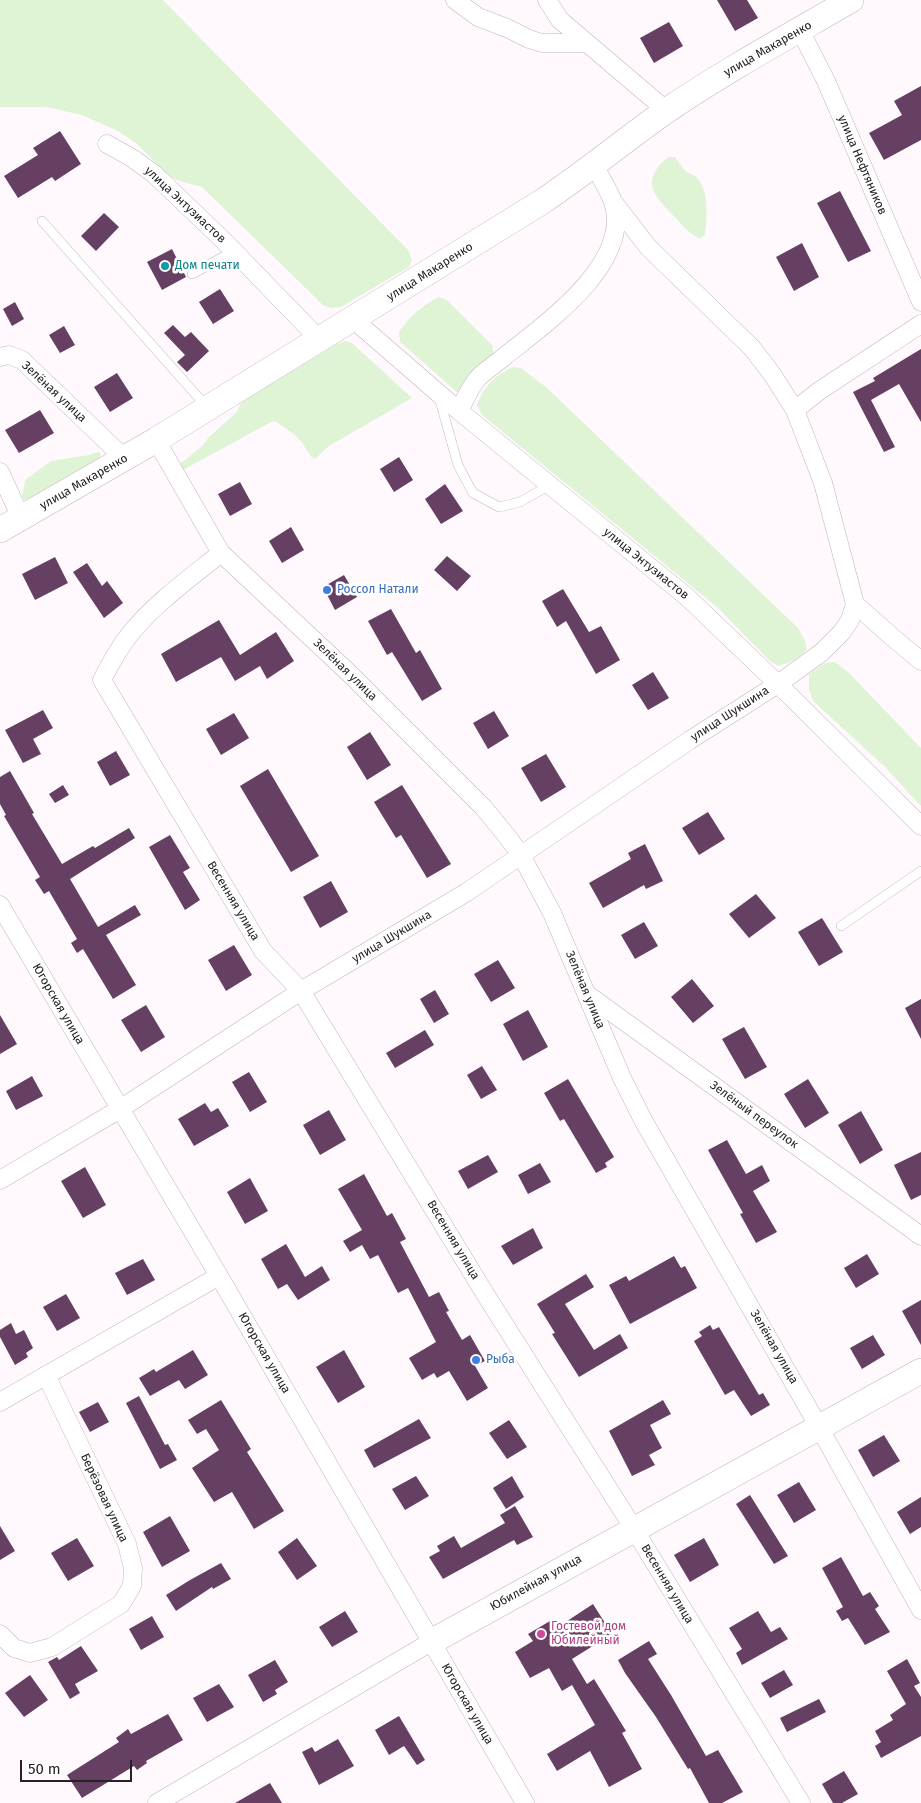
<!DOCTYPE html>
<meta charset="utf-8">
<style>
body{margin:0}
#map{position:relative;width:921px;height:1803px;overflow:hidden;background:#fff9fe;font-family:"Fira Sans",sans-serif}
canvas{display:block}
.scale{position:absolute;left:20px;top:1760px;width:112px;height:22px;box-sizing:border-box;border:2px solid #262226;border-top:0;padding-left:6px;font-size:15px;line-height:18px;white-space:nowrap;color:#262226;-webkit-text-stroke:4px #fff;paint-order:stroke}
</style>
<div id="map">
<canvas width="921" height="1803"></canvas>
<div class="scale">50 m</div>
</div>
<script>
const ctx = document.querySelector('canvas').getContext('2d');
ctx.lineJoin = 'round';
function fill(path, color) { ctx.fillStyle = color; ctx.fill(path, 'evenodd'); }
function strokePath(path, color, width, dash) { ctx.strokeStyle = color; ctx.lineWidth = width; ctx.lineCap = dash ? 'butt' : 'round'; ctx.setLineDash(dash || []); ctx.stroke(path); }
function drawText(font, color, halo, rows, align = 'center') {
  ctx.font = font + ' "Fira Sans",sans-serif'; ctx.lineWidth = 5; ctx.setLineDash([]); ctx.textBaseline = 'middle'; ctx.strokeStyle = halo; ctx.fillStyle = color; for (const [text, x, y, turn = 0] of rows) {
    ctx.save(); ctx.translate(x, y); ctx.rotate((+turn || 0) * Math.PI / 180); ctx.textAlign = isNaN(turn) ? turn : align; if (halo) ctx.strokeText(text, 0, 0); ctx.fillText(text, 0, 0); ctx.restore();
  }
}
fill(new Path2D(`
 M0,0H163L408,250L412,260L409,267L341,307L332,308L324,306L202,187L179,181L169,176L137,144L118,131L82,115L46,107H0Z
 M669,157H675C679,162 682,168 687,172C690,174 695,175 697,178C709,188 707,221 705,235L699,239C688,232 681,224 672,214C659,200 643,187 658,167C661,163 664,160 669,157Z
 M439,297L447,300L492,345L494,356L465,391L458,393L400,342L399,332C409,317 422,305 439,297Z
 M345,341L352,343L412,398L329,446L316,458H312L303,444L295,435L275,421L271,422L183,470L181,467V463L201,447L209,437L237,412L242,401L335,345Z
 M513,367L521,368L547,388L798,628L805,641L807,649C798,659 790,663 778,666L770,661L717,607L482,415L477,405C483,387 495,375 513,367Z
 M99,452L101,454L99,459L35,497L24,500L22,496L25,481L29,477L51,461L89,455Z
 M835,662L848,672L921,748V806L884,766L813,701L809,690V674L825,663Z`), '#def4d4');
fill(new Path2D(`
 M717,0H747L758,18L735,31Z
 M669,22L683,46L654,63L640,38Z
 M921,86V140L884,160L869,133L902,115L894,101Z
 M60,131L81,164L55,181L52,177L18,198L4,176L38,155L33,148Z
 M840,191L871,251L848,262L817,203Z
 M104,213L119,227L96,251L81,236Z
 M802,243L819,277L794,291L776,257Z
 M172,249L186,277L162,290L147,262Z
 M220,289L234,311L213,324L199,302Z
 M15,302L24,319L12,326L3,309Z
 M173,325L185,337L191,332L209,351L187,372L177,362L185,355L164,333Z
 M64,326L75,345L60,353L49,335Z
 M921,349V422L899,384L871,400L895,447L884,452L853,392L875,381L873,378Z
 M117,373L133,398L110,412L94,387Z
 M40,410L54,433L19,453L5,430Z
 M399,457L413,480L394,492L380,469Z
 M240,482L252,504L230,516L218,494Z
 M445,484L463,511L441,524L425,499Z
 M291,527L304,550L282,563L269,541Z
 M447,556L471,576L457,591L434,570Z
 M55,557L68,583L35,600L22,574Z
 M87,563L102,586L107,581L123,603L104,618L73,572Z
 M344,575L357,597L335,610L323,587Z
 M563,589L589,632L601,626L620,660L596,674L566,621L557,627L542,601Z
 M391,609L416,653L420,650L442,689L422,701L392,652L387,655L368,621Z
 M219,620L240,655L276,632L294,661L267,679L260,666L235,681L221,657L176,682L161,654Z
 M653,672L669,698L648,710L632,685Z
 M43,710L53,728L33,739L41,754L23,763L5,730Z
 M494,711L509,736L488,749L473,723Z
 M234,713L249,738L221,755L206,729Z
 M370,732L391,765L367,780L347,747Z
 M116,751L130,775L110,786L97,762Z
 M546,754L566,787L541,802L521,768Z
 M268,769L319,856L291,872L240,786Z
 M10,771L34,813L32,814L62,864L93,846L95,848L129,828L135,838L70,879L98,927L135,905L141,915L106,935L136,985L113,999L83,949L77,953L71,943L77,939L49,891L44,894L35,880L40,877L4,816L6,815L0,804V777Z
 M63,785L69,795L55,803L49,794Z
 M402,785L451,864L427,878L401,835L396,838L374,802Z
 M708,812L725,839L699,855L682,828Z
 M170,835L190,868L183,872L200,900L185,910L149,847Z
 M645,844L663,881L646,889L644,885L603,908L589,883L631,859L628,853Z
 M331,881L348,912L320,928L303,897Z
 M756,894L776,918L749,938L729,914Z
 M822,918L843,952L819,966L798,932Z
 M644,922L658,946L635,959L621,935Z
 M234,945L252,975L226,991L208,960Z
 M498,960L515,988L491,1002L474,974Z
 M692,979L714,1006L693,1023L671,997Z
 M435,990L449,1014L434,1023L420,999Z
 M921,999V1039L905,1008Z
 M146,1005L165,1037L141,1052L121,1020Z
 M528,1010L548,1047L523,1061L503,1024Z
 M0,1015L17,1044L0,1054Z
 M744,1027L767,1067L745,1079L722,1039Z
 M425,1030L434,1045L395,1068L386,1053Z
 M482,1066L497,1090L481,1099L467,1075Z
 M249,1072L267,1102L250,1112L232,1082Z
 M32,1076L43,1096L16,1110L6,1091Z
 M568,1079L614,1157L605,1163L607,1167L596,1173L564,1119L560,1121L544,1093Z
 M808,1079L829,1113L805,1128L784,1094Z
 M205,1103L211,1112L218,1108L229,1126L194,1146L178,1119Z
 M329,1110L346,1140L320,1155L303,1125Z
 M861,1111L883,1150L860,1164L838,1125Z
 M727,1140L746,1174L762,1165L770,1181L753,1191L777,1232L756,1243L740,1214L743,1213L708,1150Z
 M921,1152V1195L911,1200L894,1165Z
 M488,1155L498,1172L468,1189L458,1171Z
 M540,1163L551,1182L528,1194L518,1175Z
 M85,1167L106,1205L83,1218L61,1181Z
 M364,1174L387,1216L392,1213L406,1239L400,1242L429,1297L439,1292L449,1311L446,1312L462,1340L470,1335L485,1361L475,1366L488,1388L467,1401L449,1371L437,1378L434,1373L422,1380L409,1358L436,1342L408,1288L398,1293L378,1255L370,1259L362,1245L350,1252L343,1241L362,1230L338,1189Z
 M250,1178L268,1211L245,1224L227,1192Z
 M533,1228L543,1248L513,1265L501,1246Z
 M286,1244L305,1277L322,1266L330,1280L298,1300L287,1284L278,1289L261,1259Z
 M867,1254L879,1274L856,1288L844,1268Z
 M674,1256L681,1268L685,1266L697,1288L630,1324L609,1285L626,1276L629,1281Z
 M143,1259L155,1280L127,1295L115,1273Z
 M586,1274L594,1287L565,1304L594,1350L620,1334L628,1348L579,1377L552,1334L555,1333L537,1304Z
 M66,1294L80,1318L57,1331L43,1307Z
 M921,1300V1345L902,1311Z
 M11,1323L16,1334L24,1330L33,1348L26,1353L28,1357L15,1365L0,1337V1330Z
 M710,1325L713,1330L719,1327L759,1395L763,1393L770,1405L751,1416L734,1390L725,1395L694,1341L702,1336L699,1332Z
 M873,1335L885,1355L862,1369L850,1348Z
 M193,1350L208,1375L185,1389L179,1380L150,1396L139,1378L154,1369L156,1372Z
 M344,1350L365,1387L338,1403L316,1367Z
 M139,1396L165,1445L168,1444L177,1460L160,1469L126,1403Z
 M221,1400L251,1449L247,1452L284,1511L254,1529L232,1492L214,1502L192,1468L219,1450L206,1429L197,1434L188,1420Z
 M663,1400L671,1414L650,1425L662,1448L649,1455L655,1465L632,1476L609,1431Z
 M98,1402L109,1422L90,1432L79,1412Z
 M419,1419L431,1438L374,1468L364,1450Z
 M509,1420L527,1447L507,1459L489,1433Z
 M884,1435L900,1461L873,1477L858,1450Z
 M416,1476L429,1496L405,1510L392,1489Z
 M512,1476L524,1497L506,1509L493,1488Z
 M799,1482L816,1510L794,1523L777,1495Z
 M750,1495L788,1556L774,1564L736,1504Z
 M921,1497V1527L910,1534L897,1512Z
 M515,1506L533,1537L517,1545L514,1540L443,1579L429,1557L440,1551L437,1546L454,1536L461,1548L505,1523L500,1515Z
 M170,1516L190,1551L162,1567L143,1532Z
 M0,1526L15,1551L0,1560Z
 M77,1538L94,1566L68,1581L51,1553Z
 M297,1538L317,1566L297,1580L278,1552Z
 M704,1538L719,1565L690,1582L674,1555Z
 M841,1557L863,1596L870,1592L879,1606L875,1609L890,1632L865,1645L848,1618L842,1621L836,1611L843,1607L822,1568Z
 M221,1563L231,1579L213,1589L212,1587L176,1611L166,1595L190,1580Z
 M593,1604L612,1634L572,1659L587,1684L594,1679L626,1731L622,1733L642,1769L609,1787L590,1751L557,1771L547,1754L595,1725L572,1685L562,1691L549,1668L530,1678L515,1652L533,1641L528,1634L550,1621L555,1629Z
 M345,1611L358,1632L332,1647L319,1627Z
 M758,1611L771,1632L780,1627L788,1639L742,1665L736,1653L742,1649L729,1628Z
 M152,1616L164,1637L141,1650L129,1629Z
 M649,1641L657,1654L648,1659L671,1695L706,1756L718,1750L743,1792L722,1803H709L690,1768L688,1769L656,1717L625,1673L618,1660Z
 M81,1646L98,1671L75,1684L80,1693L70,1699L48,1662L57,1657L59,1660Z
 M907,1659L920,1683L914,1686L921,1697V1736L881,1758L875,1746L881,1742L875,1731L893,1720L890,1715L906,1704L887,1671Z
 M275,1660L288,1682L275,1690L277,1694L263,1702L248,1675Z
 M784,1670L793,1685L770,1698L761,1683Z
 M30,1675L48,1700L24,1717L5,1693Z
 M219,1684L234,1707L207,1722L193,1698Z
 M819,1699L826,1712L787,1732L780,1718Z
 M168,1714L183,1740L146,1761L147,1763L137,1770L134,1766L82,1798L67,1775L119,1742L116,1738L128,1729L131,1734Z
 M399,1716L425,1760L417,1765L404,1746L389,1755L375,1730Z
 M338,1739L354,1766L319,1785L302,1752L312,1747L315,1752Z
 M844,1771L858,1794L842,1803H833L822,1784Z
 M270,1783L282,1803H235Z`), '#654062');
const lane = new Path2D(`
 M42,221L206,406
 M192,274L234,251
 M439,397L458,465L473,493L499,507L520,502L550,485
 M841,926L921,871`);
const street = new Path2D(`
 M455,0L478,17L507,28L529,39L542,43H586
 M547,0L560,20L667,111
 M800,30L826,81L921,302
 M107,144L132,158L154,174L223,240L320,340
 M614,203L648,247L752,348L772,374L795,410
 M354,320L459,411L687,597L778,684L921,826
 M0,357L9,355L22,360L125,459
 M459,411C465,400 470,387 478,378C486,370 497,363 505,356C545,324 633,263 613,202C609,190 600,177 594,165
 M156,440L221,553L350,674L483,807L506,835L521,855L552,913L622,1078L643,1120L819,1427L921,1610
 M0,472L21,518
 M221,553C190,578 155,603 130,634C118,649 110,664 102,680L263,951L301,991L487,1297L634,1529L801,1803
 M855,604L891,636L921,661
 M0,905L219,1276L525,1803
 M588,995L921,1236
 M0,1180L120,1109L301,991L467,892L690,740L778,684L822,652L842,632L850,620L855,604L823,483L795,410L819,391L921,324
 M0,1402L219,1276
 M0,1634L14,1648L30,1653L52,1647L121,1604L132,1586L133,1568L127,1544L46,1375
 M157,1803L431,1642`);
const secondary = new Path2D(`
 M0,530L156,440L540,203C584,174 623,141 666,111C725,71 789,36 851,0
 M431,1642L921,1371`);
strokePath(lane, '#c0b3bf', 10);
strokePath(street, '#c0b3bf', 19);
strokePath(secondary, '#c0b3bf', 26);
strokePath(lane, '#fff', 9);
strokePath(street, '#fff', 18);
strokePath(secondary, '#fff', 25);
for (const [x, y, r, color] of [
 [165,266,5,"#0f9aa8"],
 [327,590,5,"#3f7fe0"],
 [476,1360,5,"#3f7fe0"],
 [541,1634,5,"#d1479c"]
]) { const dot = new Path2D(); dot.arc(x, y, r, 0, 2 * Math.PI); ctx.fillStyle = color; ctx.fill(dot); strokePath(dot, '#fff', 2); }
drawText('12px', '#262226', '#fff', [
 ["улица Макаренко",768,49,-30],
 ["улица Нефтяников",862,165,67],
 ["улица Энтузиастов",185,205,43],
 ["улица Макаренко",430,272,-32],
 ["Зелёная улица",54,392,43],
 ["улица Макаренко",84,482,-30],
 ["улица Энтузиастов",646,564,39],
 ["Зелёная улица",345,670,44],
 ["улица Шукшина",730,714,-33],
 ["Весенняя улица",233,901,59],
 ["улица Шукшина",392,937,-31],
 ["Зелёная улица",585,990,67],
 ["Югорская улица",58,1004,60],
 ["Зелёный переулок",754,1115,36],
 ["Весенняя улица",453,1240,59],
 ["Зелёная улица",774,1347,60],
 ["Югорская улица",264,1353,60],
 ["Берёзовая улица",104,1498,65],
 ["Юбилейная улица",536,1583,-29],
 ["Весенняя улица",667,1584,59],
 ["Югорская улица",467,1704,60]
]);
drawText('12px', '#0d838f', '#fff', [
 ["Дом печати",175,266]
], 'left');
drawText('12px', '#366cbe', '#fff', [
 ["Россол Натали",337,590],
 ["Рыба",486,1360]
], 'left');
drawText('12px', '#b23c85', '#fff', [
 ["Гостевой дом",551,1627],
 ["Юбилейный",551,1641]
], 'left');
</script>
